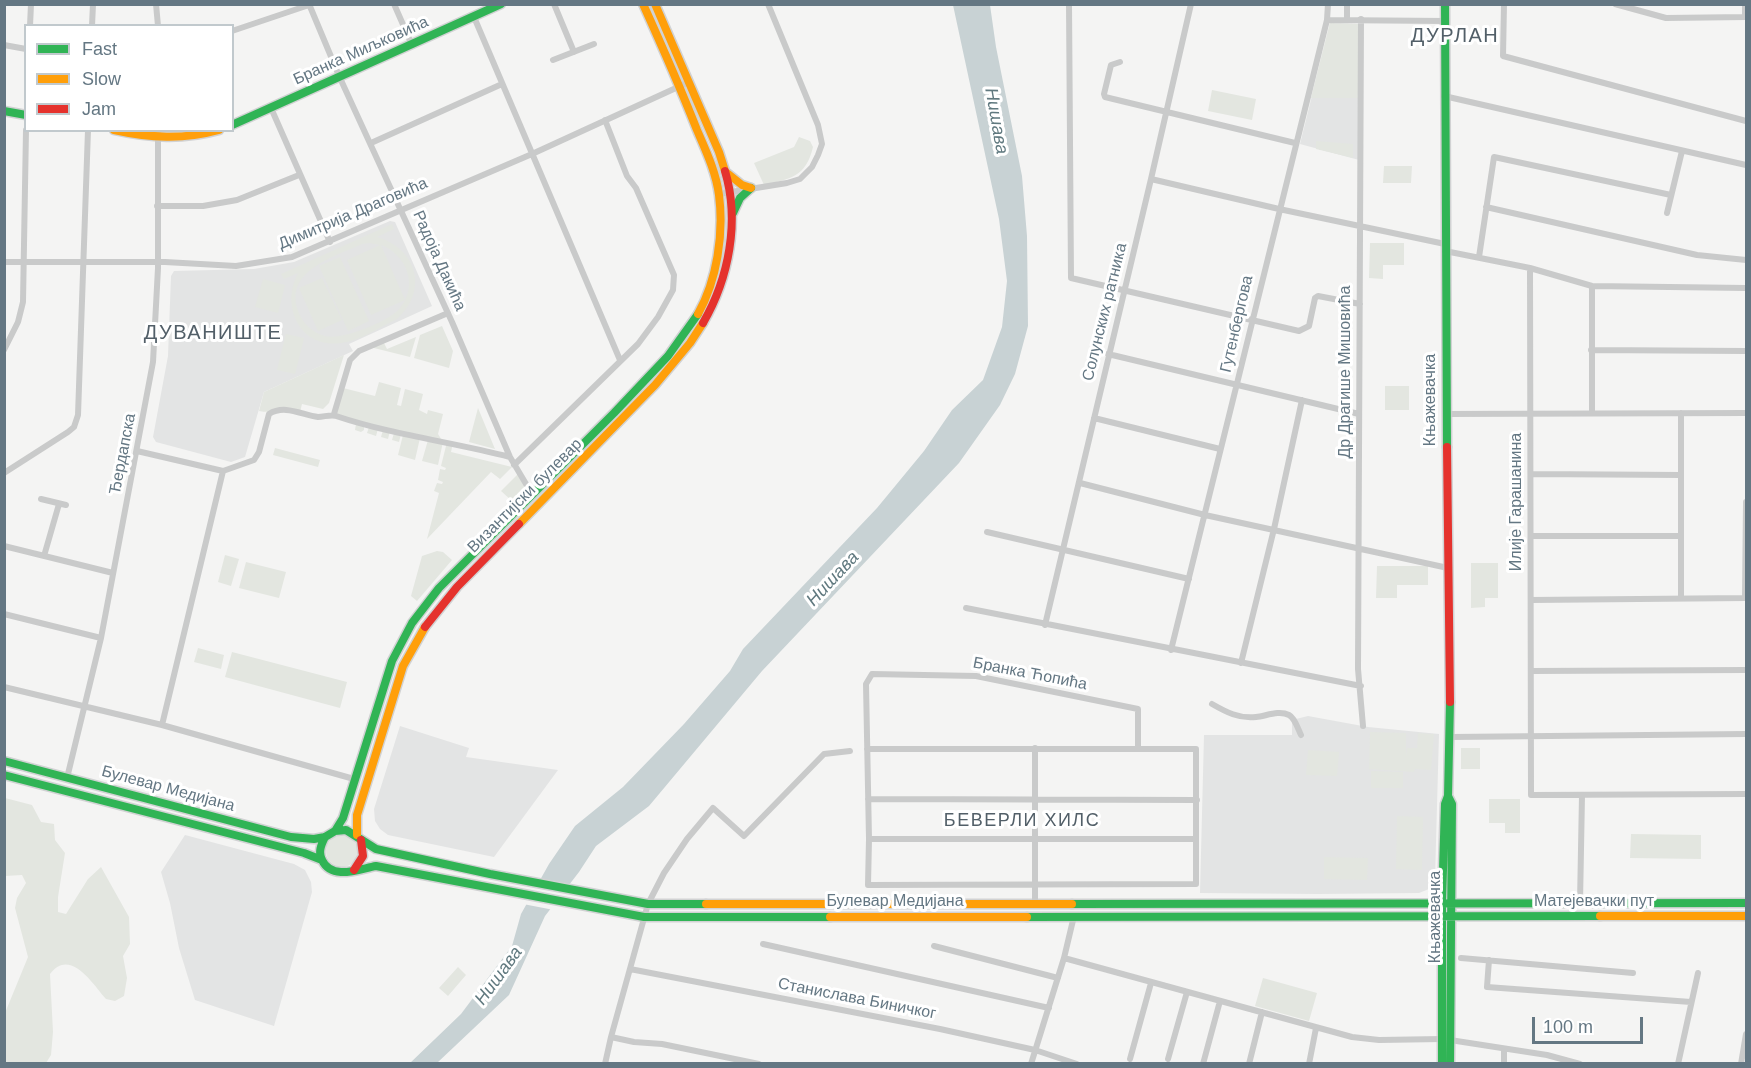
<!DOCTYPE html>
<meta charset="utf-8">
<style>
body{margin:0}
#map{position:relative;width:1751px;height:1068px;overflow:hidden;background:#f4f4f3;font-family:Helvetica,sans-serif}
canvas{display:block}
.frame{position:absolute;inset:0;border:6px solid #647783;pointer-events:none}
.legend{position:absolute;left:24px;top:24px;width:210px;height:108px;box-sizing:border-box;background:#fff;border:2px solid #c1c9cd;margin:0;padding:8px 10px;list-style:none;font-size:18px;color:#647783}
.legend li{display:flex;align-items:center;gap:12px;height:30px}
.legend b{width:30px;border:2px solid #c1c9cd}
.scale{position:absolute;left:1532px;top:1017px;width:111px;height:27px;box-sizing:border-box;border:3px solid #647783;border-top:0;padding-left:8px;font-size:18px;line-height:21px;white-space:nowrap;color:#647783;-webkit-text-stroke:4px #fff;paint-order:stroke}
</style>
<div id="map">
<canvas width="1751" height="1068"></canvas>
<div class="frame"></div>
<ul class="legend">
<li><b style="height:8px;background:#30b455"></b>Fast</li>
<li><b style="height:8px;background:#ff9f0a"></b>Slow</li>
<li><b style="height:8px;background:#e5322d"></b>Jam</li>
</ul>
<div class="scale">100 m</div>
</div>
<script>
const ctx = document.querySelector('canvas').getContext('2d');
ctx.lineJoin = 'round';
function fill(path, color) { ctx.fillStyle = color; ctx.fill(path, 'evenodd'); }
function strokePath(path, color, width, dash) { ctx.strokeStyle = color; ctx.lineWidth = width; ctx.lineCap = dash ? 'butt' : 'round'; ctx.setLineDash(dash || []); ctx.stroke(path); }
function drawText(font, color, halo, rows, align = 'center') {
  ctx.font = font + ' Helvetica,sans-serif'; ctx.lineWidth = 6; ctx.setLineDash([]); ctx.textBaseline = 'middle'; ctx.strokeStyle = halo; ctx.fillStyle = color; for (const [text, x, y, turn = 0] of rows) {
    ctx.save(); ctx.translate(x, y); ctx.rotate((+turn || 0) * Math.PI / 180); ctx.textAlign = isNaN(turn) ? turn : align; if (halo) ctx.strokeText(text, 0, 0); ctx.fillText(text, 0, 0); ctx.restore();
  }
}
fill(new Path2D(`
 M1330,23L1358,24L1359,160L1300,144Z
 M390,221L395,222L432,306L349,344L353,351L264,392L245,457L231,462L156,442L153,437L168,356L171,276L174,271L254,269L294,262Z
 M1308,716L1368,727L1439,734L1435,878L1429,889L1419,893L1318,894L1200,893L1204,735H1292V720Z
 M400,726L469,748L466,757L558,770L494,857L388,835L380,829L375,821L374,809Z
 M185,835L294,864L305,870L311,882L312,892L274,1026L195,1000L179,948L170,903L161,872Z`), '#e3e4e4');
fill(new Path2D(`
 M1330,23L1358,24V98H1311Z
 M1212,90L1256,99L1252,120L1208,111Z
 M799,137L810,141L813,147C806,177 790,179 764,185L754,163L794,147Z
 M1316,141L1353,144V158L1316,149Z
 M1384,166H1412L1411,183H1383Z
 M392,224L394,229L377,237C417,249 429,290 397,319C380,327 360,341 341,343C300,349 280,306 298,273L284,279L281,274ZM369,243L380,245L347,260L371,315L405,300L381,245C406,254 419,285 400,308C390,321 341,341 325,336C313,333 303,324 299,313C282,271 334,257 362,244Z
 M1370,243H1404V265H1383V279L1369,278Z
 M340,257L369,321L348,331L319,266Z
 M322,278L342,320L318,331L299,288Z
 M263,279L285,285L278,313L255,307Z
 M442,326L453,351L449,368L414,358L420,335Z
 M286,334L304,338L295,374L277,370Z
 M416,337L410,357L370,347L383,341L387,349Z
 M344,355L329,403L323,409L302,404L300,412C285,410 273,414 259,411L264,392Z
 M379,382L401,388L397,405L401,406L405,389L423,394L419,410L427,414L428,410L443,414L438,434L443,442L438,465L422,461L428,440L420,438L415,460L398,455L403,435L401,434L399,442L392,440L394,433L390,431L388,439L381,437L383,430L378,429L376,436L367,433L369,427L364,425V430L361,432L355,430L356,424L334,414L343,388L375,396Z
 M1385,386H1409V410H1385Z
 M478,408L495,449L469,442Z
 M447,442L453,443L451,452L512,467L500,479L491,472L427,539L439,493L434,491L437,483L442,484L443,482L438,480L440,469L445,470L446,468L441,466Z
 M275,448L320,460L318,467L273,455Z
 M519,473L527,486L512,501L501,491Z
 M437,551L443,552L452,560L417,601L411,596L422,556Z
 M225,555L239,559L231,586L218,582Z
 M246,562L286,572L279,598L239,588Z
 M1471,563H1498V598H1485V607L1471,608Z
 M1377,566H1428V585H1397V598H1376Z
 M198,648L224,655L221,669L194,662Z
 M232,652L347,682L340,708L225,677Z
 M1370,732L1406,733V757L1407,748H1417L1418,733L1434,734L1431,770L1415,769L1414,772L1369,769Z
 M1461,748H1480V769H1461Z
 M1308,750L1339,752L1337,776L1306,775Z
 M1371,771L1403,772V788H1371Z
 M5,798L32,805L41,822L54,824L55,840L65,853L58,897V912L66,914L88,879L101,867L129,917L130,944L123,956L127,978L124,996L115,1001L106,999C93,984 70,947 50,974L53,1032L51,1055L46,1063H5V1013L28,957L15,908L17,898L26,883L22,875L5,876Z
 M1489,799H1520V833H1505V823H1489Z
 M1397,816L1423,817L1422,870L1396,869Z
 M1631,834L1701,835V859L1630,858Z
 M326 851a16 16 0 1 1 32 0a16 16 0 1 1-32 0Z
 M1324,857L1368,858L1367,880L1324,879Z
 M458,967L466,975L448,996L439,988Z
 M1263,978L1317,993L1309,1021L1255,1006Z`), '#e3e6e0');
fill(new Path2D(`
 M953,5H990L996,47L1022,176L1027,236L1028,326L1015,374L1000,405L959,463L762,671L649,806L596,846L579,872L545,916L509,995L437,1063L409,1064L461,1014L512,946L521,914L549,864L575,826L623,787L684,724L730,671L743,649L877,508L924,451L952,410L983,380L1002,327L1007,281L999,219Z`), '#c8d2d4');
fill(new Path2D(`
 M537,878L573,885L554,910L523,904Z`), '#f4f4f3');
const fast = new Path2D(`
 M1445,4L1447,447
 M4,111L26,115
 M232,125L501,4
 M733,213L740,198L751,188
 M4,761L291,837L314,839L325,837L335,831L346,830L376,849L490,874L648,904H706
 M4,775L304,853L322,860
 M1448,796L1452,804L1450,1064
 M335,831L343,818L392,661L412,623L439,588L614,413L668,356L698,314
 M325,837C321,845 318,852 322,860C332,881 359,869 376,866L644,917H830
 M1072,904L1746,903
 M1027,917L1600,916
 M1442,1064V903L1445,804L1448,796L1450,702`);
const slow = new Path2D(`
 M643,4C662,46 680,87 697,130C706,151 716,172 719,195C724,234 717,280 698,314
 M655,4L719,152L725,171
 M114,130C150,138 183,140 219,130
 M727,173L742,185L751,188
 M519,524L655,385L690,343L703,323
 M357,835V815L403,666L425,627
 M706,904H1072
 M1600,916H1746
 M830,917H1027`);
const jam = new Path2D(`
 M703,323C729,278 740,221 725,171
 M1447,447L1450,702
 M425,627L457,587L519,524
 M354,870L363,856L361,840`);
strokePath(fast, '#d1d2d3', 11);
strokePath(slow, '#d1d2d3', 11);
strokePath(jam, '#d1d2d3', 11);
strokePath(new Path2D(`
 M156,4L158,26
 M309,4L340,78L452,322L510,457L532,494
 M394,4L412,45
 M554,4L574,52
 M1069,4L1071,278L1299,331L1309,326L1315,298L1318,296L1360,304
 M1347,4V19
 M1504,4L1503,56L1746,121
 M1615,4L1666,18L1746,17
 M474,17L620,360
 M1745,17V4
 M1361,19L1358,669L1363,726
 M1327,20L1445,21
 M30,26L31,4
 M92,26L93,4
 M232,31L309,5
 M4,45L26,49
 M553,60L594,44
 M1120,62L1111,65L1104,94L1105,97L1295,143
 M1444,96L1746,165
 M271,108L330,242
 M371,143L502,84
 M1151,179L1279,209L1445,244
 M719,194L787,183L800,179L812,167L818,155L822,144L818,125L768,4
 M157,206H203L237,200L299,175
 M1486,207L1697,255L1746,260
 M1667,213L1682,151
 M1445,251L1530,268L1592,286L1746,288
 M1479,257L1494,157L1671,195
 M4,262H165L236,266L292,257L532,154L689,82
 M1530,268L1531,795L1746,794
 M1592,286V413
 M4,350L18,322L23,302L26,130
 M1591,350L1746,351
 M1108,354L1359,414
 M334,414L350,360L359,351L448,313
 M1446,414L1746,413
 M1094,418L1220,449
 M137,451L223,471
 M514,465L638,344L658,317L673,290L674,275L636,188L627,176L605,120
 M223,471L254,460L259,452L269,414C285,404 302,415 318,417C324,417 331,414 336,416C393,435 452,442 510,457
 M4,473L68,432L74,427L78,415L88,130
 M1531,474L1681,475
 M1080,483L1205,515L1448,568
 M41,499L66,505
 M987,532L1189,579
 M1531,536H1681
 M4,546L113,573
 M44,556L59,504
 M1681,598V413
 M1745,598L1746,502
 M1531,600L1746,598
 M966,608L1361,686
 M4,614L101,638
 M1045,625L1151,179L1191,4
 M1171,650L1327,20L1328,4
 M1241,663L1274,529L1302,400
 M1531,671L1746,670
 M4,687L162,725L354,779
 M1212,704C1226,712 1239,719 1256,717C1266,716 1279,710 1289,715C1295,718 1298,729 1301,735
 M162,725L223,471
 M1451,737L1746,734
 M867,749H1196V884L868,885L869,839L866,684L872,674L976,676L1138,709V749
 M67,778L101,638L153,362L158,268V130
 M868,799L1197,800
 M869,839H1196
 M1035,903V748
 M1580,903L1582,795
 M763,944L1049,1008
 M934,946L1058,978
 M1064,958L1352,1037L1379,1040L1442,1039
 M1461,958L1633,973
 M1489,960L1487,987L1691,1002
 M630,969L940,1029L1035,1050L1077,1064
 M611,1037L634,1042L662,1044L759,1064
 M1450,1040L1547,1055L1580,1064
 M1130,1059L1151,983
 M1168,1059L1187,992
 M605,1064L611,1037L648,904L664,873L687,839L713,808L744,836L824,754L850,751
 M1031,1064L1064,958L1074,916
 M1203,1064L1220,1001
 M1249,1064L1262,1012
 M1309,1064L1316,1028
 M1504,1064V1049
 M1678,1064L1698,973
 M1741,1064L1746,1034`), '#c9caca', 6);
strokePath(fast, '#30b455', 8);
strokePath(slow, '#ff9f0a', 8);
strokePath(jam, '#e5322d', 8);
drawText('16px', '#647783', '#fff', [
 ["Бранка Миљковића",361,51,-24],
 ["Димитрија Драговића",353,214,-23],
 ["Радоја Дакића",439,261,66],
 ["Солунских ратника",1105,312,-76],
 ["Гутенбергова",1237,324,-77],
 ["Др Драгише Мишовића",1346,372,-90],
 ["Књажевачка",1431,400,-90],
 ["Ђердапска",123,454,-79],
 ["Византијски булевар",525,496,-45],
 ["Илије Гарашанина",1517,502,-90],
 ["Бранка Ћопића",1030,674,11],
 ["Булевар Медијана",168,789,15],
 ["Булевар Медијана",895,902],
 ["Матејевачки пут",1594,902],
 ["Књажевачка",1436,917,-90],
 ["Станислава Биничког",857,999,11]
]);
drawText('italic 18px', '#60797f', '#fff', [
 ["Нишава",996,121,80],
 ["Нишава",833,579,-47],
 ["Нишава",499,976,-54]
]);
ctx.letterSpacing = '1.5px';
drawText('18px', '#525f68', '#fff', [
 ["БЕВЕРЛИ ХИЛС",1022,821]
]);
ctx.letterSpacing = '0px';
ctx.letterSpacing = '1.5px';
drawText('20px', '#525f68', '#fff', [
 ["ДУРЛАН",1455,36],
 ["ДУВАНИШТЕ",213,333]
]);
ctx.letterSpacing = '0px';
</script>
